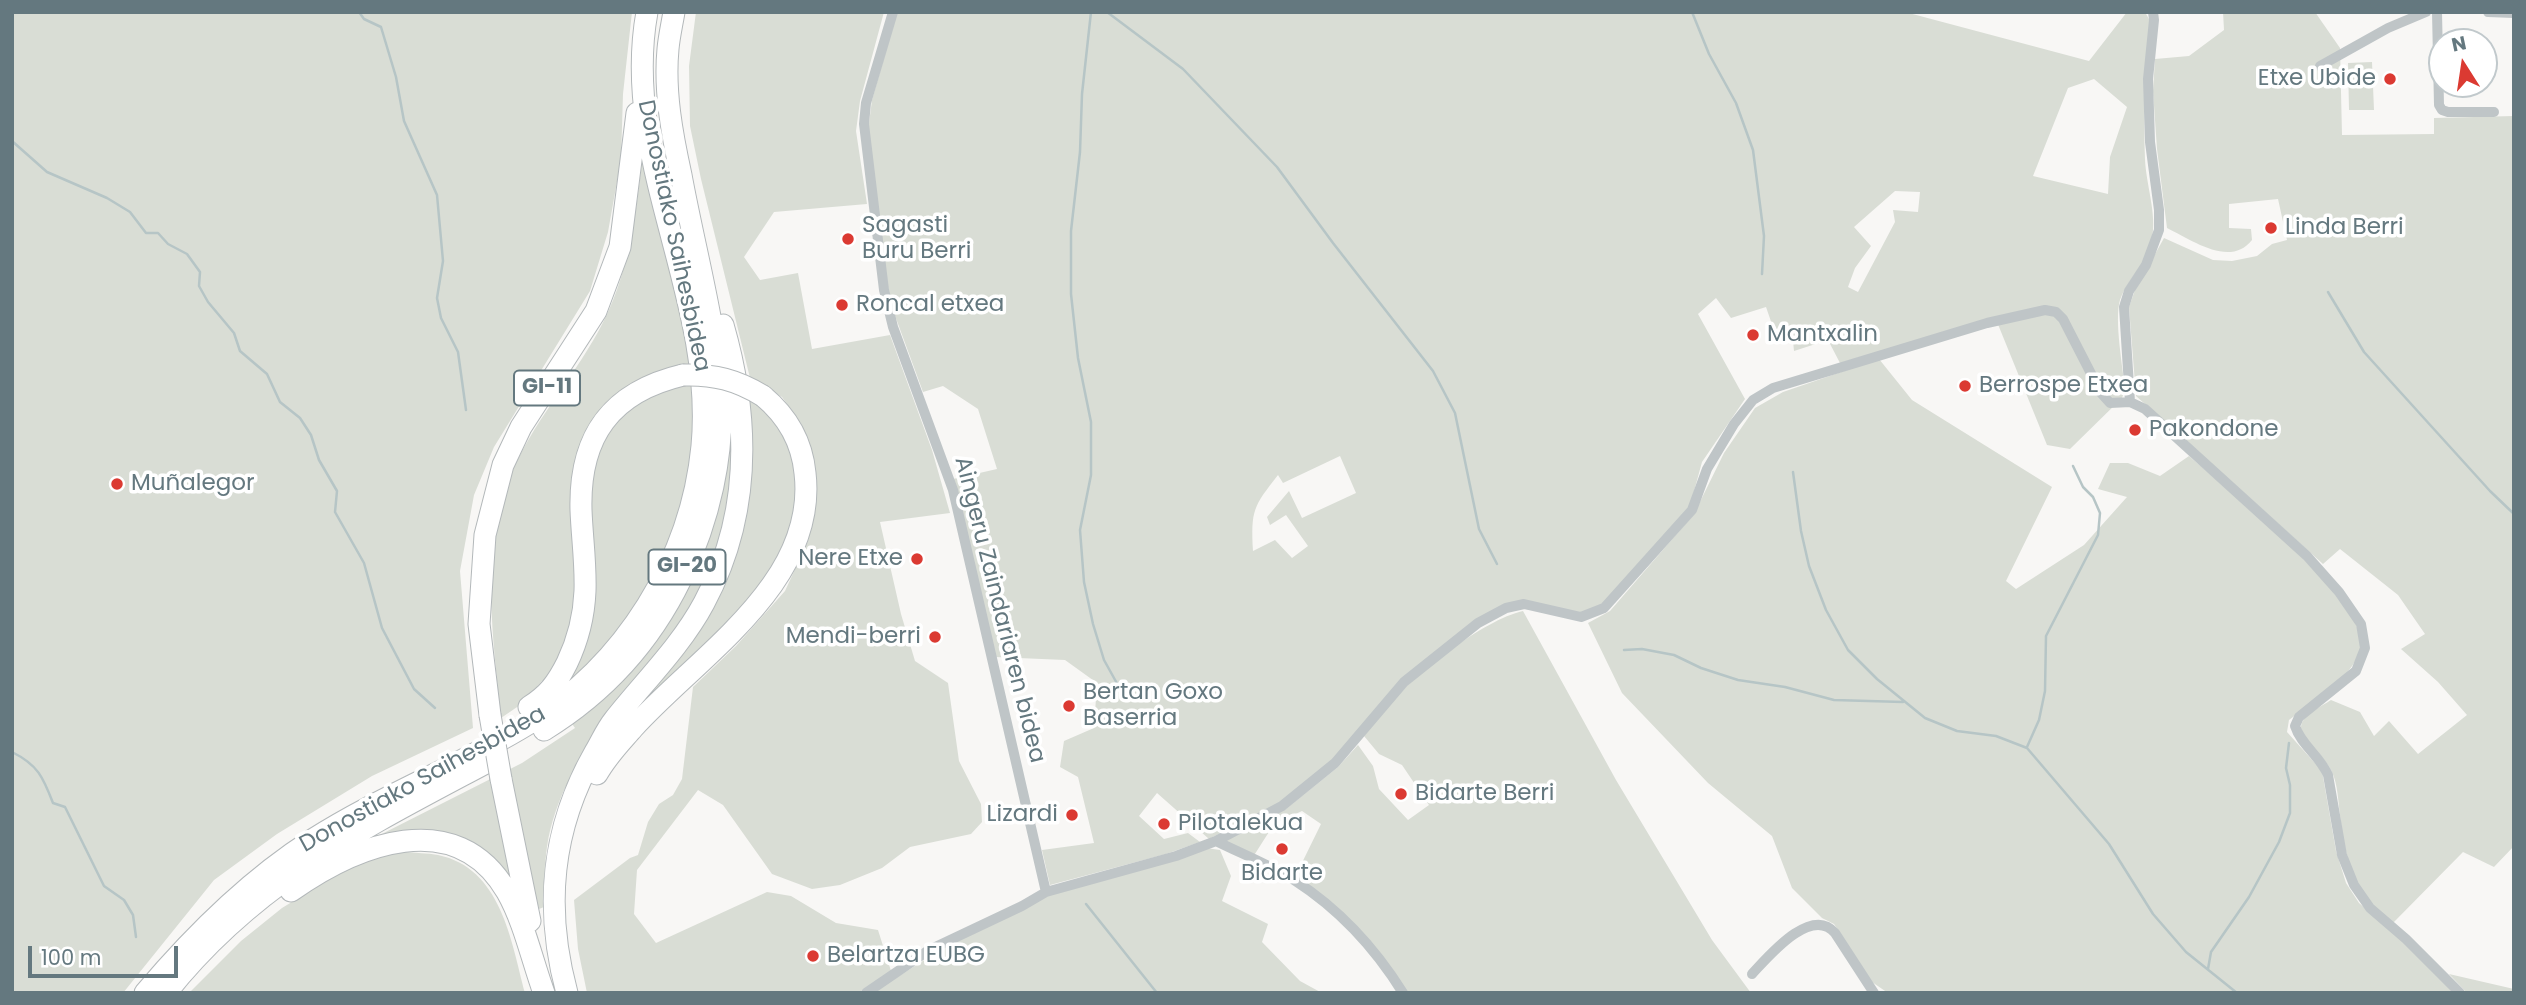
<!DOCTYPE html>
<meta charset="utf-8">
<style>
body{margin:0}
#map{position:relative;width:2526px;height:1005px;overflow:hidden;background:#f8f7f5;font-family:Poppins,sans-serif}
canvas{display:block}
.frame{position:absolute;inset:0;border:14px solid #64787f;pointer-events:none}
.north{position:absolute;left:2428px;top:28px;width:70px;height:70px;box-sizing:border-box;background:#fff;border:2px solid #c1c9cc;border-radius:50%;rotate:348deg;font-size:19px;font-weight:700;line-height:28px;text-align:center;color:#64787f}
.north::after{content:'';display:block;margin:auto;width:24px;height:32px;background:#db3a32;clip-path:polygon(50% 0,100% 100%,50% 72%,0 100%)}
.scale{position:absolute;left:28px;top:946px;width:150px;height:32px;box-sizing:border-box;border:4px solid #64787f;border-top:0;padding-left:9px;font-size:21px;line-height:24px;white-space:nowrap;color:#64787f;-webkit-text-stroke:5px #fff;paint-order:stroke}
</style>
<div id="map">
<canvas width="2526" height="1005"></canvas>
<div class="frame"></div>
<div class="north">N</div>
<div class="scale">100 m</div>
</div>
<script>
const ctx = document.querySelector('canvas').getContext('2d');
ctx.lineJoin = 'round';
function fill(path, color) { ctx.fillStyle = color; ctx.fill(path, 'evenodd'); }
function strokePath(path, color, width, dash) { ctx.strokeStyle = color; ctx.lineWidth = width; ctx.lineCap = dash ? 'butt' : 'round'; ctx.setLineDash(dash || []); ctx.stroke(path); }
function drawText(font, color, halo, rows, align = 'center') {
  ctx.font = font + ' Poppins,sans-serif'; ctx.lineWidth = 7; ctx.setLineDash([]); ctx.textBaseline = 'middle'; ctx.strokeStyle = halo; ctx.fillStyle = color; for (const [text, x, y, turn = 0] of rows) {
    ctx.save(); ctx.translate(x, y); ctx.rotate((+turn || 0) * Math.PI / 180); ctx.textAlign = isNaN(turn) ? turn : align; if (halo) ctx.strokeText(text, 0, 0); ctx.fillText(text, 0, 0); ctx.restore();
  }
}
fill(new Path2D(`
 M12,12H632L623,94L621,159L608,232L590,291L494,447L474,495L460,571L473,728L372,776L277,834L214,880L123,993H12Z
 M696,12H884L860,101L856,131L867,204L774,212L744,257L760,280L798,273L812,349L890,335L932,450L950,513L880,522L901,614L915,661L948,683L959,761L981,804L982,822L971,834L910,847L882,868L840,885L812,889L772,874L723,805L698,790L637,870L634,914L656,943L767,892L791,896L836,923L878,930L891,971L858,993H587L578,949L574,900L630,858L638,855L648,822L659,804L673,795L682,779L693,687L736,646L785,591L808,541L817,499L813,459L802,425L782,397L750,378L701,179L690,126L689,66Z
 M897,12H1905L2089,61L2127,12H2145L2150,21C2146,67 2143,113 2145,159C2146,185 2157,213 2152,239C2149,262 2128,278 2120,300C2114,320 2123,368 2125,390L2122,398L2070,449L2047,445L1995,317L1840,363L1828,340L1794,351L1792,330L1775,333L1766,307L1731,318L1716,298L1698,314L1745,399L1702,462L1690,506L1604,604L1581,614L1502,607L1398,685L1333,761L1282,802L1209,839L1157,793L1139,816L1164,839L1188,833L1200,842L1166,854L1050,885L1042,850L1094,843L1078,777L1060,767L1064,741L1094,728L1097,683L1065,660L995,657L953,479L997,469L978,409L943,386L923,392L890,302L868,131L872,100ZM2094,79L2127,107L2110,157L2108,194L2033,176L2068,88ZM1895,191L1920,192L1918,212L1893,210L1895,222L1858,292L1848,287L1855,268L1871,246L1854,227ZM1340,456L1356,493L1302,518L1289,491L1267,517L1270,525L1286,515L1308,546L1292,558L1275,540L1253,551C1251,510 1253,507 1278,475L1283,483Z
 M2223,12H2315L2340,48L2342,135L2434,134V118L2514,116V846L2494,867L2463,852L2393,923C2384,915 2373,907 2366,897C2349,874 2343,842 2340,815C2338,801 2338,785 2332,772C2327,759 2302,740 2301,729C2300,715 2321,707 2331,700L2360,712L2374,736L2389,721L2418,754L2467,715L2438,682L2401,649L2425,634L2398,595L2340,549L2323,564L2136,396L2129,307L2135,290L2164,238L2213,260L2232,261L2257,256L2272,244L2287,240L2278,199L2229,204V228L2251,229L2252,240C2230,268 2192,240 2167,228L2157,149L2153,91L2155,59L2189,56L2224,30Z
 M2372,62L2374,110H2349L2348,63Z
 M643,153L752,400C759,405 766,411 772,418C812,465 797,530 768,578C761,590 749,600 740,611C705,649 666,684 628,719L604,717C580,758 554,799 547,847C544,867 545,888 544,907L539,909L529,868L508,876L482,850L364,843L522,763L575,728L542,681L523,703L501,718C493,638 480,553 510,477C532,423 571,381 598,332C629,277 636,214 643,153Z
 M1879,359L1912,400L2052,487L2006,581L2016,589L2084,545L2127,497L2098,489L2110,463H2128L2160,476L2189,456C2225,487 2363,599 2361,643C2360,673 2311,704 2289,720L2287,732L2322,771L2336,851L2346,883L2359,903L2405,942L2454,993H1888L1872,982L1834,924L1822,918L1792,888L1772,836L1708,783L1622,693L1588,623L1610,611L1694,514L1724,453L1755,408L1783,392Z
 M1523,611L1616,780L1712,940L1751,993H1406L1389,966L1295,877L1321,824L1302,811L1274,824L1253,857L1223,841L1286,809L1338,767L1358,745L1373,766L1379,789L1408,820L1429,805L1402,765L1379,754L1364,736C1372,726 1379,715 1387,706C1415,674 1483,620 1523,611Z
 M1206,848L1220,850L1231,876L1222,901L1268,924L1262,942L1300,981L1322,993H872L953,942L1048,895Z
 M405,852C416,853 427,853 438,855C501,868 511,940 525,993H189L241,941L282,908L336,875L372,858Z
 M2449,974L2514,989V993H2467Z`), '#d9ddd5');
strokePath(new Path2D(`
 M359,12L364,19L381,27L396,77L404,121L437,195L443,261L437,298L441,318L458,352L466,410
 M1091,12L1082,94L1080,152L1071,231V294L1078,358L1091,422V475L1080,530L1084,582L1093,624L1104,660L1119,687
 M1107,12L1183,69L1277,167L1333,243L1433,371L1455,413L1479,529L1497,564
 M1692,12L1709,54L1736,103L1753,150L1764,236L1762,274
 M12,141L47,172L107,198L130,212L146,233H158L168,244L187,254L200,272L199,286L208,302L234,333L240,351L267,374L280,402L300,418L311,435L319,460L337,491L335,512L364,563L382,628L414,689L435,708
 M2328,292L2364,352L2490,491L2514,514
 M1793,472L1801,531L1809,566L1826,610L1848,650L1877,679L1925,718L1957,731L1996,736L2027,748L2109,844L2153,914L2186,952L2237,993
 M1624,650L1642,649L1674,655L1701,668L1738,680L1785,687L1834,700L1903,702
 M2027,747L2039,720L2045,691L2046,636L2098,535L2100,513L2093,497L2083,487L2073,466
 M12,752C38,765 43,777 53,803L65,807L104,886L124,900L133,915L136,937
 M1086,904L1157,993
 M2208,969L2211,952L2249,897L2279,842L2290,813V785L2286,768L2289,743`), '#b6c5c6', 2.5);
const highway = new Path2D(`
 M529,707C548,695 557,683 567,663C578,640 584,616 585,591C586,564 582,537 581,510C579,436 611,392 683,375
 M490,715L479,624L485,535L503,465L521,427L596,311L620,247L637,113
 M544,730C604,693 650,643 681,579C709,521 725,454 720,389C714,317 694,246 681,175C672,134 664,91 668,49C669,37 672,24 674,12
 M597,774C607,756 620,743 633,728C698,656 818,583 805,473C802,442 787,416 763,396
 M501,779L530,921
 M291,891C356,845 456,804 507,892C524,922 532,960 544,993
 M145,993C194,935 248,881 312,840C381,796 458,767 528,724C625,665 691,559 702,446C716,298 620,160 647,12
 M166,993C257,878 370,825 495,758
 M567,993C544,908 551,829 595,752C601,742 606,730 614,720C644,682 681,646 704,603C752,514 750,419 723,325`);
strokePath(highway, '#b3b8ba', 23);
strokePath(new Path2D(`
 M893,12L866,103L864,124L884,290L893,327L953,490L1046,892
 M2437,12L2439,105L2442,110L2448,112H2494
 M2488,12L2514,13
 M2320,66L2388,28L2426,12
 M2130,402L2145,409L2307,556L2339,592L2361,624L2365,648L2356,671L2299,717L2295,726C2301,745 2320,756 2328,775L2342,855L2354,885L2370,908L2406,939L2460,993
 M2130,402L2124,307L2129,291L2146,265L2159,230V210L2150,142L2148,79L2154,20L2153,12
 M1216,841C1242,854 1270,865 1294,880C1339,909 1375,948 1403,993
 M1752,974C1768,957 1811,905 1835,933L1874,993
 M866,993L929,950L1022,906L1046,892L1176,856L1216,841L1282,806L1335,763L1404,682L1478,623L1506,608L1524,604L1581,617L1604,608L1692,510L1707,469L1734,424L1753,400L1773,388L1987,323L2045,310L2056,312L2063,319L2101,393L2110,403L2130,402`), '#bfc5c7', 10);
strokePath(highway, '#fff', 21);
const highwayBridge = new Path2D(`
 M683,375C714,374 737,380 763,396
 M490,715L501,779`);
strokePath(highwayBridge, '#b3b8ba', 23, []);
strokePath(highwayBridge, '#fff', 21);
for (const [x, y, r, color] of [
 [2390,79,7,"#db3a32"],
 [2271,228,7,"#db3a32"],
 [848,239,7,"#db3a32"],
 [842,305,7,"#db3a32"],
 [1753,335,7,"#db3a32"],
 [1965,386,7,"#db3a32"],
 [2135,430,7,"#db3a32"],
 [117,484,7,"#db3a32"],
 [917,559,7,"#db3a32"],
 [935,637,7,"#db3a32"],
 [1069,706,7,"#db3a32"],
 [1401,794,7,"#db3a32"],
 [1072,815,7,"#db3a32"],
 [1164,824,7,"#db3a32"],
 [1282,849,7,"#db3a32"],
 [813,956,7,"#db3a32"]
]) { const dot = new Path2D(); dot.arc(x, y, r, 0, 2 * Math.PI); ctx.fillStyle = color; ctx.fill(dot); strokePath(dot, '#fff', 2.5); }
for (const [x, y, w] of [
 [547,388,66],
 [687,567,77]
]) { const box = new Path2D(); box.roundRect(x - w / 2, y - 17.5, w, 35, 5); ctx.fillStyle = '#fff'; ctx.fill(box); strokePath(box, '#64787f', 2); }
drawText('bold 21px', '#64787f', null, [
 ["GI-11",547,388],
 ["GI-20",687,567]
]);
drawText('23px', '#64787f', '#fff', [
 ["Etxe Ubide",2376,79,"right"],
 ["Sagasti",862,226],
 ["Buru Berri",862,252],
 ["Linda Berri",2285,228],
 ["Roncal etxea",856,305],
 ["Mantxalin",1767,335],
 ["Berrospe Etxea",1979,386],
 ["Pakondone",2149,430],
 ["Muñalegor",131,484],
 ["Nere Etxe",903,559,"right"],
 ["Mendi-berri",921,637,"right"],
 ["Bertan Goxo",1083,693],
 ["Baserria",1083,719],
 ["Bidarte Berri",1415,794],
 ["Lizardi",1058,815,"right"],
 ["Pilotalekua",1178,824],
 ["Bidarte",1282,874,"center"],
 ["Belartza EUBG",827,956]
], 'left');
drawText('23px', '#64787f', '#fff', [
 ["Donostiako Saihesbidea",673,236,78],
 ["Aingeru Zaindariaren bidea",999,610,76],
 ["Donostiako Saihesbidea",423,780,-29]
]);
</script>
